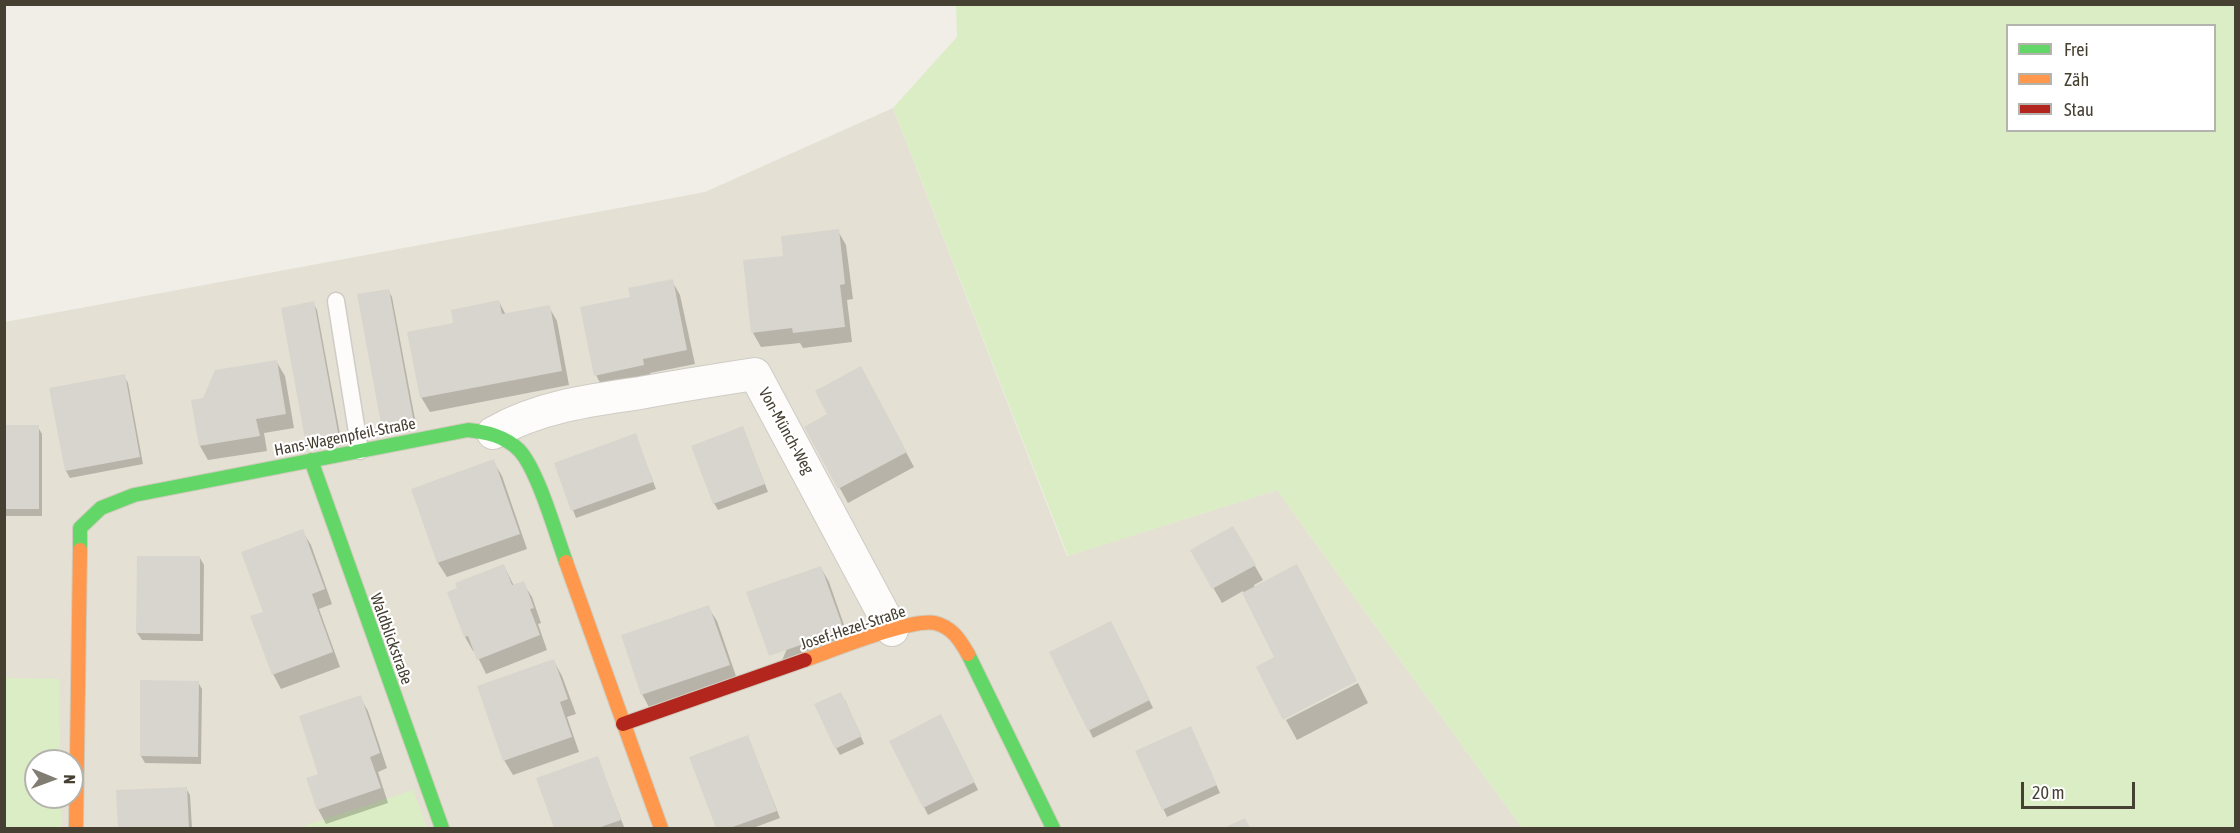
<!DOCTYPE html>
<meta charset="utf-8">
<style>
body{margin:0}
#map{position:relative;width:2240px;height:833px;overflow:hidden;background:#f0eee7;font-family:"Asap Condensed",sans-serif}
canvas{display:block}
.frame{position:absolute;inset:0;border:6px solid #464033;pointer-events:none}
.legend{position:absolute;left:2006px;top:24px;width:210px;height:108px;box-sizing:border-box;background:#fff;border:2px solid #b5b3ad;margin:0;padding:8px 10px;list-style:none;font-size:18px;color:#464033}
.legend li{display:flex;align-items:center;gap:12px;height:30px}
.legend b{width:30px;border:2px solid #b5b3ad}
.north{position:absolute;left:24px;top:749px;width:60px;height:60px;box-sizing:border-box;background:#fff;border:2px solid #b5b3ad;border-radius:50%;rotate:91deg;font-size:16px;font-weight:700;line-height:24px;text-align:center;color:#464033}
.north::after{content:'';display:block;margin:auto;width:21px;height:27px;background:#827d72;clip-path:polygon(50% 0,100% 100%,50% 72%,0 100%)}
.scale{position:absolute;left:2021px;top:782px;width:114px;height:27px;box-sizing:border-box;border:3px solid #464033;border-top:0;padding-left:8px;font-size:18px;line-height:21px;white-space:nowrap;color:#464033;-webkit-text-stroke:4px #fff;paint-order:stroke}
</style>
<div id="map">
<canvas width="2240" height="833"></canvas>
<div class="frame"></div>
<ul class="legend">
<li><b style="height:8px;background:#63d668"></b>Frei</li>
<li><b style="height:8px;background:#ff974d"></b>Zäh</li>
<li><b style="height:8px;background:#b3261e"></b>Stau</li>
</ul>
<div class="north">N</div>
<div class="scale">20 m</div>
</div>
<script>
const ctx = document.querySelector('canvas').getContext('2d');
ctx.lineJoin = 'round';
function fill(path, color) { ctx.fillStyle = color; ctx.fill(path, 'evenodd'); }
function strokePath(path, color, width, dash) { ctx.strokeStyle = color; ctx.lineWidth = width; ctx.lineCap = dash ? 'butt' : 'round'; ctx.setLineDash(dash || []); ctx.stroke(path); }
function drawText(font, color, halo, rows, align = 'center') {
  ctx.font = font + ' "Asap Condensed",sans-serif'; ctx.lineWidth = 4.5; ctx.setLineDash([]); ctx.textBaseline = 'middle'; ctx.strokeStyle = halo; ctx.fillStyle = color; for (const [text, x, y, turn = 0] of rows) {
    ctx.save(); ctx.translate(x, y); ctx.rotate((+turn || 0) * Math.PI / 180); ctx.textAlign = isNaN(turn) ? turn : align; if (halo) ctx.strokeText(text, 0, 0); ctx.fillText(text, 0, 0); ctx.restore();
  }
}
fill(new Path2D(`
 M893,108L1067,556L1277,490L1522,828H5V322L705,192ZM36,761H72V797H36Z`), '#e5e0d4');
fill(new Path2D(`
 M956,5H2235V828H1522L1277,490L1068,556L893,108L957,37ZM2008,26H2214V130H2008Z
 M5,678L59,679L60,761H36V797H61L62,828H5Z
 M413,790L427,828H298Z`), '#dbedc4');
fill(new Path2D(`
 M838,231L846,245L853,299L847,300L852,342L803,348L800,343L761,347L753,333L785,257Z
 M672,281L680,295L695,364L650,373L652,380L604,390L596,375L632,298Z
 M388,290L392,297L417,430L388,435L384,428Z
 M499,302L506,315L549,307L557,321L569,385L430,412L421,397L455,324Z
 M313,303L317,310L342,445L311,450L307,443Z
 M276,361L285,376L294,428L264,433L267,451L208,460L200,446L204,399Z
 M124,376L128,383L143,464L70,478L66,471L51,389Z
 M869,383L914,467L848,503L806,427L829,414Z
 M4,426L38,427L42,434V516H4Z
 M743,428L768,492L718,510L714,503Z
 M635,435L656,489L576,518L556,464Z
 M493,461L502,476L527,549L447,577L438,563Z
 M1233,528L1263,580L1254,585L1276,658L1243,591L1222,603L1192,551Z
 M302,531L311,545L332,604L319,609L340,667L281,689L273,674L265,613Z
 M200,558L204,565L203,641L142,640L137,633Z
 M504,566L514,586L523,583L532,597L541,623L538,624L547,650L486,674L475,651H473L465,637L449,593Z
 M821,568L829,582L851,645L778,670Z
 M708,607L717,621L737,679L650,709L642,694Z
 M1115,630L1153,708L1093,738L1051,653Z
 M554,661L562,676L576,714L567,717L579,752L513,775L504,760Z
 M142,682H198L202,689L201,764L145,763L141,756Z
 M1358,683L1368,703L1297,740L1286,720Z
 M360,697L368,711L387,768L378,772L388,803L326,824L318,809Z
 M845,700L864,744L840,755L836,748Z
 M945,723L978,790L928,815L891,741Z
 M1194,735L1220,793L1167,817L1137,751Z
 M748,737L780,818L753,828H718L691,758Z
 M597,757L624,827L555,828L538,779Z
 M186,788L190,795L192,828H119L118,792Z`), '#0003');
fill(new Path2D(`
 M839,229L845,284L840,285L845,327L793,333L792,328L751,333L743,260L783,256L781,236Z
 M673,279L687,350L643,359L644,365L594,376L580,307L630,297L628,288Z
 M389,289L414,423L382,429L357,294Z
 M499,300L502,314L550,305L562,371L420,398L407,332L453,323L451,310Z
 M314,301L339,438L306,444L281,308Z
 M277,360L286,414L256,419L260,436L199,446L191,400L203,398L215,370Z
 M861,366L907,452L838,489L804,427L827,414L815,391Z
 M125,374L140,457L65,471L49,388Z
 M4,425H39V509H4Z
 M743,426L765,484L713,504L691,446Z
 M636,433L653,482L571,511L554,463Z
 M494,459L520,534L437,563L411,489Z
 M1233,526L1256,565L1212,589L1190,550Z
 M303,529L325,589L312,594L333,652L272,675L250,616L263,612L241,552Z
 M137,556H200V634L136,633Z
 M504,564L512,585L524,581L534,608L530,609L540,635L477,660L468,636L464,637L447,592L457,588L455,583Z
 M1297,564L1357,681L1283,720L1256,667L1274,657L1242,593Z
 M821,566L844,630L769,656L746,592Z
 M709,605L730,665L641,695L621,635Z
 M1111,621L1150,700L1088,731L1049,652Z
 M554,659L568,699L560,702L572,737L503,761L477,686Z
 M140,680L199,681L198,757L140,756Z
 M841,692L862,736L835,749L814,704Z
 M361,695L380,753L370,757L381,788L317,810L306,778L318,774L299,716Z
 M941,714L975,782L923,808L889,741Z
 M1191,726L1217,785L1162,810L1135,751Z
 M748,735L777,811L730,828H716L689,757Z
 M598,756L621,820L598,828H554L536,778Z
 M187,787L189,828H118L116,790Z
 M1245,818L1250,828H1224Z`), '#d8d5ce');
const lane = new Path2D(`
 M336,301L360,451`);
const street = new Path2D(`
 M493,433C538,407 590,400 640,393C678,386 716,380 755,374L892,630`);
const fast = new Path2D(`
 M311,460L442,828
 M80,550V528L101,508L134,495L468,430C486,432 505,436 519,450C538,470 556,535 566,562
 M968,654L1053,828`);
const slow = new Path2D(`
 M566,562L661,828
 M805,660C831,651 911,618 935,623C952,627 960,640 968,654
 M76,828L80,550`);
const jam = new Path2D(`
 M623,724L805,660`);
strokePath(lane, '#ceccc5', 19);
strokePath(street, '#ceccc5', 34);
strokePath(fast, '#d0ccbd', 16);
strokePath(slow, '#d0ccbd', 16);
strokePath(jam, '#d0ccbd', 16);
strokePath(lane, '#fdfcfb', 16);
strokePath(street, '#fdfcfb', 32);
strokePath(fast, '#63d668', 14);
strokePath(slow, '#ff974d', 14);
strokePath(jam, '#b3261e', 14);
drawText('16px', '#464033', '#fff', [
 ["Von-Münch-Weg",786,431,61],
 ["Hans-Wagenpfeil-Straße",345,437,-11],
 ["Josef-Hezel-Straße",853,628,-18],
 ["Waldblickstraße",391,639,70]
]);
</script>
